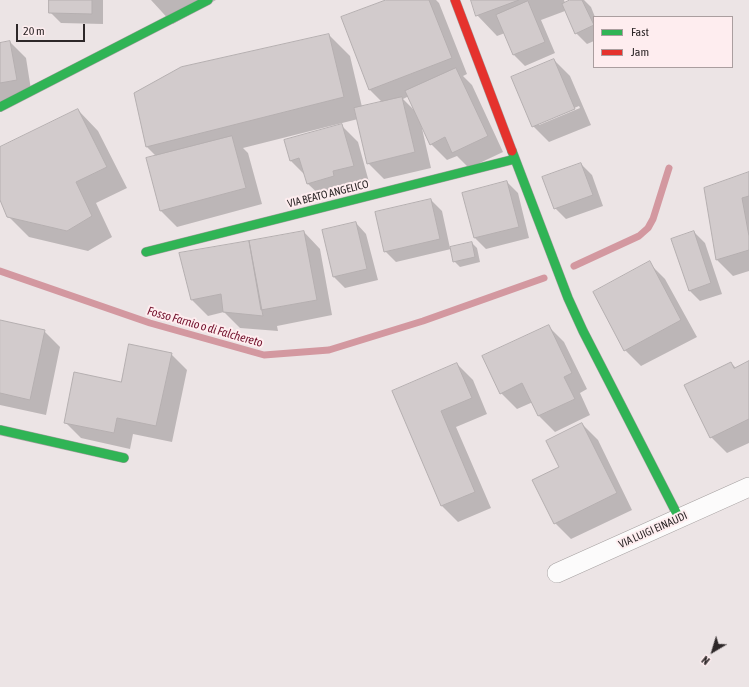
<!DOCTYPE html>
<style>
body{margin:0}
#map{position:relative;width:749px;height:687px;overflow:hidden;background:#ece4e5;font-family:"Asap Condensed",sans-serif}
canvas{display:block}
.legend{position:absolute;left:593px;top:16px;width:140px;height:52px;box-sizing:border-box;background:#feedef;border:1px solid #aa9e9f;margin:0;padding:5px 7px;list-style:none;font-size:12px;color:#2d2728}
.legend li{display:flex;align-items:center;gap:8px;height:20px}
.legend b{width:20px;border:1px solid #aa9e9f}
.north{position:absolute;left:693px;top:631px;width:40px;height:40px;-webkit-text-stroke:3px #feedef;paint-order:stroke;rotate:218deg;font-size:11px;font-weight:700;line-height:16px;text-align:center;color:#2d2728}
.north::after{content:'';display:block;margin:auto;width:14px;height:18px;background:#2d2728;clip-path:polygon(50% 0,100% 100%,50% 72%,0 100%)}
.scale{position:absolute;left:16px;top:24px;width:69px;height:18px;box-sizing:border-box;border:2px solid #2d2728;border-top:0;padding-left:5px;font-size:12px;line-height:14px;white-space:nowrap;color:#2d2728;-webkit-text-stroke:3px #feedef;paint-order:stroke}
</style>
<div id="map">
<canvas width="749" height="687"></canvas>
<ul class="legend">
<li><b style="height:5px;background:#30b455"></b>Fast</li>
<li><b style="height:5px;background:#e5322d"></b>Jam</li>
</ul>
<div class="north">N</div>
<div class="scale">20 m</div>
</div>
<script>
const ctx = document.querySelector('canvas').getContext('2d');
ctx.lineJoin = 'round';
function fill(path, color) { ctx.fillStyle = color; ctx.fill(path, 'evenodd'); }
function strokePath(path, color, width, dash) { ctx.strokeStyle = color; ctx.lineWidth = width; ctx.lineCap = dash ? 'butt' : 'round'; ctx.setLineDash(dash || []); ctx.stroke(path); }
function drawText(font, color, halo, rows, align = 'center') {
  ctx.font = font + ' "Asap Condensed",sans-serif'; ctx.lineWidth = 4; ctx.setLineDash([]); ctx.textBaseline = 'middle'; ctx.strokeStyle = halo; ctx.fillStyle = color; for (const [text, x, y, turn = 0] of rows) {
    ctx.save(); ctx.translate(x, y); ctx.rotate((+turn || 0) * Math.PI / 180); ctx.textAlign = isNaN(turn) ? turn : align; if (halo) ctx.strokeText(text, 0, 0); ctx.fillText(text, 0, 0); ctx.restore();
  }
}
fill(new Path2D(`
 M50,0H103V24L61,23L50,12Z
 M151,0H216L173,24Z
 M389,0H436L439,3L467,74L463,76L472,85L503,152L469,168L457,156L447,160L431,144L421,124L431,168L384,179L368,163L358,119L243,148L248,153L262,204L177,227L161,211L157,157L147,147L135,94L329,35L350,56L362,107L383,103L369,89ZM409,96L415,111L403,99Z
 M472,0H564L565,3L572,0H584L591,7L595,17H594V41L587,44L576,33L565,11L541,20L555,53L525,66L514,55L505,33L497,36L477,15Z
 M10,42L26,58L32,96L0,102V44Z
 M554,60L570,76L591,125L549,142L533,126ZM579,106L580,108L539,125V123Z
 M78,110L98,131L127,188L96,203L112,237L88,251L29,237L8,216L0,198V148Z
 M342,126L358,142L369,182L348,187L350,192L324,199L307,183L305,175L290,160Z
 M581,164L592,175L603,206L566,219L555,208Z
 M749,173V271L733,276L717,260Z
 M507,182L518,193L529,238L486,249L475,238L463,193Z
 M431,200L442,211L450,248L472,243L477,248L480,262L460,267L454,261L451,249L396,262L385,251Z
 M356,223L366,234L378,280L345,288L334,277Z
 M304,232L320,249L332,315L277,326L278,331L240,328L224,312L208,316L192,300Z
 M694,232L705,243L722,294L700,301L689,290Z
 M649,263L665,279L697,337L641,366L625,350Z
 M0,321L44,331L60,347L46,415L0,405Z
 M548,326L564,342L587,389L580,393L590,415L555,432L539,416L533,402L517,409L501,393Z
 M171,354L187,370L172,442L133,434L130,449L81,438L65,422L122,383Z
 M749,362V443L727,453L711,437L686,385L731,363L736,368Z
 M457,364L473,380L487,414L456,427L491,508L458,522L442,506L393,391Z
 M582,424L598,440L632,510L571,539L555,523L560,468Z`), '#0003');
strokePath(new Path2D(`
 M574,266L639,236L648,228L653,219L669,168
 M0,271L150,323L264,355L329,350L423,321L544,278`), '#d398a0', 7);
const building = new Path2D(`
 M49,0H92V14L49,13Z
 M386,0H429L452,58L369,90L341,17Z
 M471,0H519L476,16Z
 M570,0H582L594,25L575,34L562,4Z
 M528,1L545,42L513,55L496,15Z
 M329,34L344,97L146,147L134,93L181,67Z
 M10,41L17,80L0,83V43Z
 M554,59L575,109L532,127L511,77Z
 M456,68L488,136L452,153L445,137L430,145L405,91Z
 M402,97L415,152L367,164L354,108Z
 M78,109L107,167L76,182L92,216L67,231L7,217L0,200V147Z
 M342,124L354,166L333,171L334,176L307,184L299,158L290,161L284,140Z
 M232,136L246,188L160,211L146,158Z
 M581,163L593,195L554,209L542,177Z
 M749,172V196L742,198L749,236V250L716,260L704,188Z
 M507,181L519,227L474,238L462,193Z
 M431,199L440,239L384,252L375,212Z
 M356,222L367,269L333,277L322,230Z
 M304,231L317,300L261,310L249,241Z
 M694,231L711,283L689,291L671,239Z
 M249,241L263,316L223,312L221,294L191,300L179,253Z
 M472,242L475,257L453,262L450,247Z
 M650,261L681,320L624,351L593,292Z
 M0,320L45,330L30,400L0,393Z
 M549,325L572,373L564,377L575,399L538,416L522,383L500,394L482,356Z
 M129,344L172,353L156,426L117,418L114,433L64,423L74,372L121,382Z
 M749,361V419L710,438L684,385L731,362L734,368Z
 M457,363L472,398L441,411L475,492L441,506L392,391Z
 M582,423L617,493L554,524L532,480L559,467L546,441Z`);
fill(building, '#d2cbcc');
strokePath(building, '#b5afb0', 1);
const street = new Path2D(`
 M557,573L749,487`);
const fast = new Path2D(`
 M0,107L208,0
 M512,151L568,298L583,331L679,518
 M146,252L515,159
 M0,430L124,458`);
const jam = new Path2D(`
 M455,0L512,151`);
strokePath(street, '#a49f9f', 20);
strokePath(fast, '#a49f9f', 10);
strokePath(jam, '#a49f9f', 10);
strokePath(street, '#fcfbfb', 19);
strokePath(fast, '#30b455', 9);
strokePath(jam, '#e5322d', 9);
drawText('11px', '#2d2728', '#feedef', [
 ["VIA BEATO ANGELICO",328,194,-14],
 ["VIA LUIGI EINAUDI",653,530,-24]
]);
drawText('italic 12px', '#73122d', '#feedef', [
 ["Fosso Farnio o di Falchereto",205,327,16]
]);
</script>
